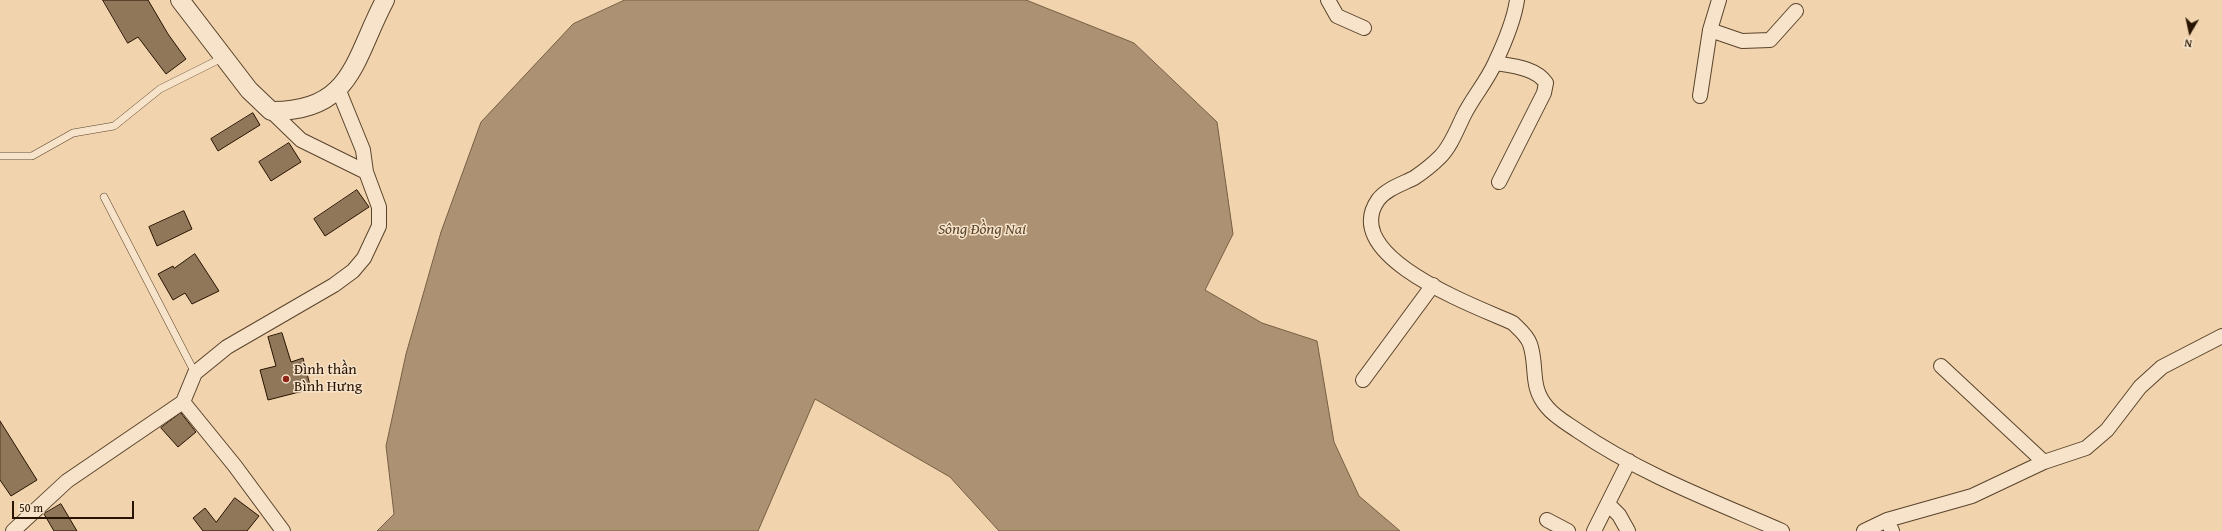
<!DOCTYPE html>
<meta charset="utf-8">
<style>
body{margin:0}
#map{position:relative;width:2222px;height:531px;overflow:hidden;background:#f1d4ad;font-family:"Gentium Book Plus",serif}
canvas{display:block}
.north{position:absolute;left:2170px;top:12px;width:40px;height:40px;-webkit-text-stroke:3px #f6e3ca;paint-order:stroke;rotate:189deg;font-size:11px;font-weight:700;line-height:16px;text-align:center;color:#271300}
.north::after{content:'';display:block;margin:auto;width:14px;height:18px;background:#271300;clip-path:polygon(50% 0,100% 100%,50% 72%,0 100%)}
.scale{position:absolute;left:12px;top:501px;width:122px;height:18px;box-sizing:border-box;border:2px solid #271300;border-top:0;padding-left:5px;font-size:12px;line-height:14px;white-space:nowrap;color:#271300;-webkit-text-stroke:3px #f6e3ca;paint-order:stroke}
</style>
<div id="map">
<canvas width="2222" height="531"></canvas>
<div class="north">N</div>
<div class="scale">50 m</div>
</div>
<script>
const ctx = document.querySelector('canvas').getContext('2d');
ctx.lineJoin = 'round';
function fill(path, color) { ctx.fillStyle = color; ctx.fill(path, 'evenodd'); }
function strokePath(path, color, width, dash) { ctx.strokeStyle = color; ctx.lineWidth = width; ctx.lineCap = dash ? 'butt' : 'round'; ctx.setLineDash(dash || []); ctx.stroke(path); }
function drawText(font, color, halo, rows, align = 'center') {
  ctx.font = font + ' "Gentium Book Plus",serif'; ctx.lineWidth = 3; ctx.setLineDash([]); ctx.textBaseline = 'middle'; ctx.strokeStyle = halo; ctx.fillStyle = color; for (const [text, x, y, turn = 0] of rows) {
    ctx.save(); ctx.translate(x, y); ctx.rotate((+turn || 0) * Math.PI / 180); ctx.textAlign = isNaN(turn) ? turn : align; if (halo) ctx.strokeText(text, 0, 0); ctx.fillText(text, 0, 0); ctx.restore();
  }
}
const water = new Path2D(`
 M625,0H1026L1134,43L1217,122L1233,234L1205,290L1262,323L1317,341L1334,442L1359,496L1400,531H999L950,477L815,399L758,531H377L394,514L386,446L406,354L441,232L481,122L573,24Z`);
fill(water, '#ac9272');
strokePath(water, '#775f44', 1);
const building = new Path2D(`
 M103,0H148L168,34L186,59L166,74L138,37L128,43Z
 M253,113L260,125L218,151L211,139Z
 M289,143L301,162L271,181L259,162Z
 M357,190L369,207L325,236L314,219Z
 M184,211L192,229L157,246L149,227Z
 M195,254L219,291L192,304L185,293L173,300L158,274L173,266L174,268Z
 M282,333L291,362L303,358L311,389L268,400L260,370L276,366L268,337Z
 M181,413L196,432L178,447L161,428Z
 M0,421L37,480L11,496L0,480Z
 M235,498L259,516L247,531H203L193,518L205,508L216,522Z
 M61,504L77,531H54L44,514Z`);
fill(building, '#90775a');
strokePath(building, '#271300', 1);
const service = new Path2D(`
 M0,156H32L73,133L114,126L160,89L224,57
 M104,197L195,373`);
const minor = new Path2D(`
 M1328,0L1337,16L1364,28
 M1517,0C1514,21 1504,44 1495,63C1487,81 1473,97 1464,115C1457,129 1451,146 1440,157C1432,165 1423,172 1414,178C1402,184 1386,189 1378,200C1338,257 1478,307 1513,323C1519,329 1527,335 1530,344C1538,367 1529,386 1547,407C1555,417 1568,424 1578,431C1641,474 1713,501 1782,531
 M1710,30L1742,41L1770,40L1796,11
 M1495,63C1513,66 1536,68 1546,83L1544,93L1499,182
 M1700,96L1710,30L1719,0
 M271,111L301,140L366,172
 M1941,366L2044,462
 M1363,380L1433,285
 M183,402L235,466L283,531
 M1608,504L1619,515L1628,531
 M1547,520L1568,531
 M1887,520L1892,531
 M13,531L67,481L183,402L195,373L227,347L334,285L353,271L364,258L379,226V207L366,172L363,150L339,91
 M1594,531L1629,461
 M1864,531L1887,520L1972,496L2044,462L2086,448L2107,430L2140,387L2162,367L2222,336`);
const tertiary = new Path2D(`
 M180,0L249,90L271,111C353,112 354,58 385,0`);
strokePath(service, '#5a432b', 8);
strokePath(minor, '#5a432b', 16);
strokePath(tertiary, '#5a432b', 20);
strokePath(service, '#f6e3ca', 7);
strokePath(minor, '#f6e3ca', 14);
strokePath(tertiary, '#f6e3ca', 18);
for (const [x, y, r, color] of [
 [286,379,4,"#8f2418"]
]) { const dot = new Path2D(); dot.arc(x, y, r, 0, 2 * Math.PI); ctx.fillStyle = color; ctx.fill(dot); strokePath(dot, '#f6e3ca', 1.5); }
drawText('15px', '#271300', '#f6e3ca', [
 ["Đình thần",294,370],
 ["Bình Hưng",294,387]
], 'left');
drawText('italic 16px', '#5c462e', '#f6e3ca', [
 ["Sông Đồng Nai",982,230]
]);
</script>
